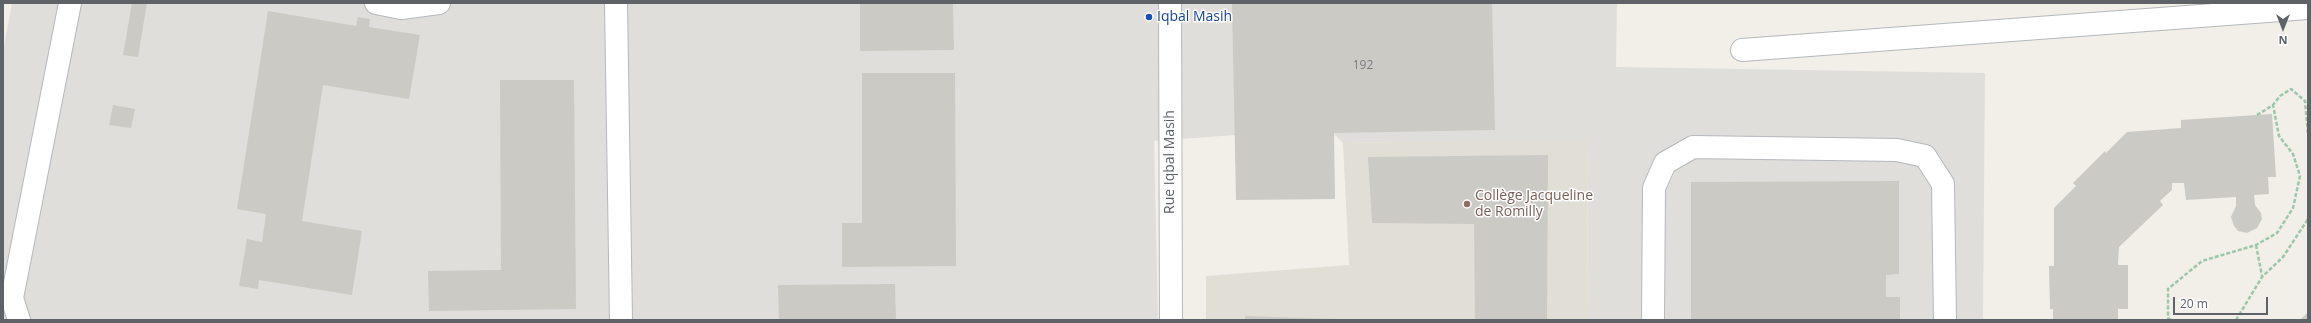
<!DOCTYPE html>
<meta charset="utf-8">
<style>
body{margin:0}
#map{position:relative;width:2311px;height:323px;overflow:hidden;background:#f1efe8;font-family:"Open Sans",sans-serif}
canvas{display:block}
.frame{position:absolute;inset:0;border:4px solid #5f6368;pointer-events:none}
.north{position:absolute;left:2263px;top:8px;width:40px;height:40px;-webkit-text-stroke:3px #fff;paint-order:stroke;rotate:180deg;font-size:11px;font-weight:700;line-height:16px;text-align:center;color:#5f6368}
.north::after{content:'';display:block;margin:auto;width:14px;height:18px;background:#5f6368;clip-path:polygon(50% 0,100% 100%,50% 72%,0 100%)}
.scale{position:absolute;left:2173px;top:297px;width:95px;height:18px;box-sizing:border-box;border:2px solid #5f6368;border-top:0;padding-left:5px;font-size:12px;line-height:14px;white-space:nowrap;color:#5f6368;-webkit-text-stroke:3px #fff;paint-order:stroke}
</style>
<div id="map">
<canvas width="2311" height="323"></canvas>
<div class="frame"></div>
<div class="north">N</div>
<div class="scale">20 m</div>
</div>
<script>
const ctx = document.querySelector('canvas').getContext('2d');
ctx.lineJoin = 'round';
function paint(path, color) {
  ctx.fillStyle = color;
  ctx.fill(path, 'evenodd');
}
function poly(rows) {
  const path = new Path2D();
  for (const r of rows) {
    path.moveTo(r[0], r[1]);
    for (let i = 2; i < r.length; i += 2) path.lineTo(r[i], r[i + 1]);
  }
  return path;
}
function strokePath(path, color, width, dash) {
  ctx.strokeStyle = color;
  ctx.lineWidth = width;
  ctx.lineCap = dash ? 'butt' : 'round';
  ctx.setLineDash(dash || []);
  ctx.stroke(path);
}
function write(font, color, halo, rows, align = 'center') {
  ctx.font = font + ' "Open Sans",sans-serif';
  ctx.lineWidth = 3;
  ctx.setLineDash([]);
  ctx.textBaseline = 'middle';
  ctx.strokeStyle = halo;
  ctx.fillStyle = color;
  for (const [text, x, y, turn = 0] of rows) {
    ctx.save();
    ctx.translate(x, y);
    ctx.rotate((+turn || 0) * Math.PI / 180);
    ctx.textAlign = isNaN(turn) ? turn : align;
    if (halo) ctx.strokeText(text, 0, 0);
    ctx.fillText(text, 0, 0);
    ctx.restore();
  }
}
paint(poly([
 [12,3,1617,3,1616,67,1985,73,1983,320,1588,320,1587,140,1343,143,1333,133,1234,135,1154,141,1158,320,3,320,3,51]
]), '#e0deda');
paint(poly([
 [1587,139,1588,320,1206,320,1206,276,1349,265,1343,143]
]), '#e1ded6');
paint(poly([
 [132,3,147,3,138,57,123,55],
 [860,3,953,3,954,50,860,51],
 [1232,3,1492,3,1495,130,1334,133,1335,199,1236,200],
 [268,11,356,26,358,17,370,19,369,27,420,35,409,99,323,85,302,221,362,231,352,295,259,280,258,289,239,286,247,239,262,242,266,214,237,209],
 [862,73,955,73,956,266,842,267,842,223,862,223],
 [500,80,574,80,576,309,429,311,428,271,501,270],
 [113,105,135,109,131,128,109,125],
 [2272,114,2276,177,2268,177,2269,194,2254,195,2255,205,2261,213,2262,219,2257,228,2247,233,2238,231,2234,226,2231,217,2236,206,2236,197,2186,200,2184,183,2172,183,2172,190,2160,201,2163,205,2119,247,2118,265,2128,265,2128,309,2118,309,2118,320,2053,320,2053,309,2050,309,2049,266,2054,266,2054,208,2076,186,2073,183,2105,151,2106,153,2127,132,2181,128,2181,120],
 [1548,155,1547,320,1475,320,1474,224,1372,223,1368,157],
 [1899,181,1899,274,1886,275,1886,297,1900,297,1900,320,1691,320,1691,182],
 [895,284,896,320,779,320,778,285],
 [2308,312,2308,320,2300,320],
 [1245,316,1335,319,1335,320,1245,320]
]), '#cccac5');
const minor = poly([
 [376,3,401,8,439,3],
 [616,3,621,320],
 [1170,3,1171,320],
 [1742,50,2308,8],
 [19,320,12,298,70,3],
 [1653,320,1654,188,1665,163,1693,147,1897,150,1925,156,1943,184,1945,320]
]);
strokePath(minor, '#b5b8bc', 24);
strokePath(poly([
 [2257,115,2273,105,2280,96,2291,89,2305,101,2308,135],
 [2256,245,2262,276],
 [2171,320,2168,318,2168,289,2202,261,2256,245,2277,233,2293,208,2300,176,2293,154,2279,136,2273,105],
 [2236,320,2262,277,2283,257,2308,219]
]), '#9cc7a9', 2.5, [4, 2]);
strokePath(minor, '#fff', 22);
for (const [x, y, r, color] of [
 [1149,17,4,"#1a4fb4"],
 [1467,204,4,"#8d6e63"]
]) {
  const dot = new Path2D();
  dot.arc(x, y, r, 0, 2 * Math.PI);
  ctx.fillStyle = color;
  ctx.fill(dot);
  strokePath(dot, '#fff', 1.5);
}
write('12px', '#7a7d7f', null, [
 ["192",1363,66]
]);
write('14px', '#164399', '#fff', [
 ["Iqbal Masih",1157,17]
], 'left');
write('14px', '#5f6368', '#fff', [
 ["Rue Iqbal Masih",1170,162,-90]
]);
write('14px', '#785e54', '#fff', [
 ["Collège Jacqueline",1475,196],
 ["de Romilly",1475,212]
], 'left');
</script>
